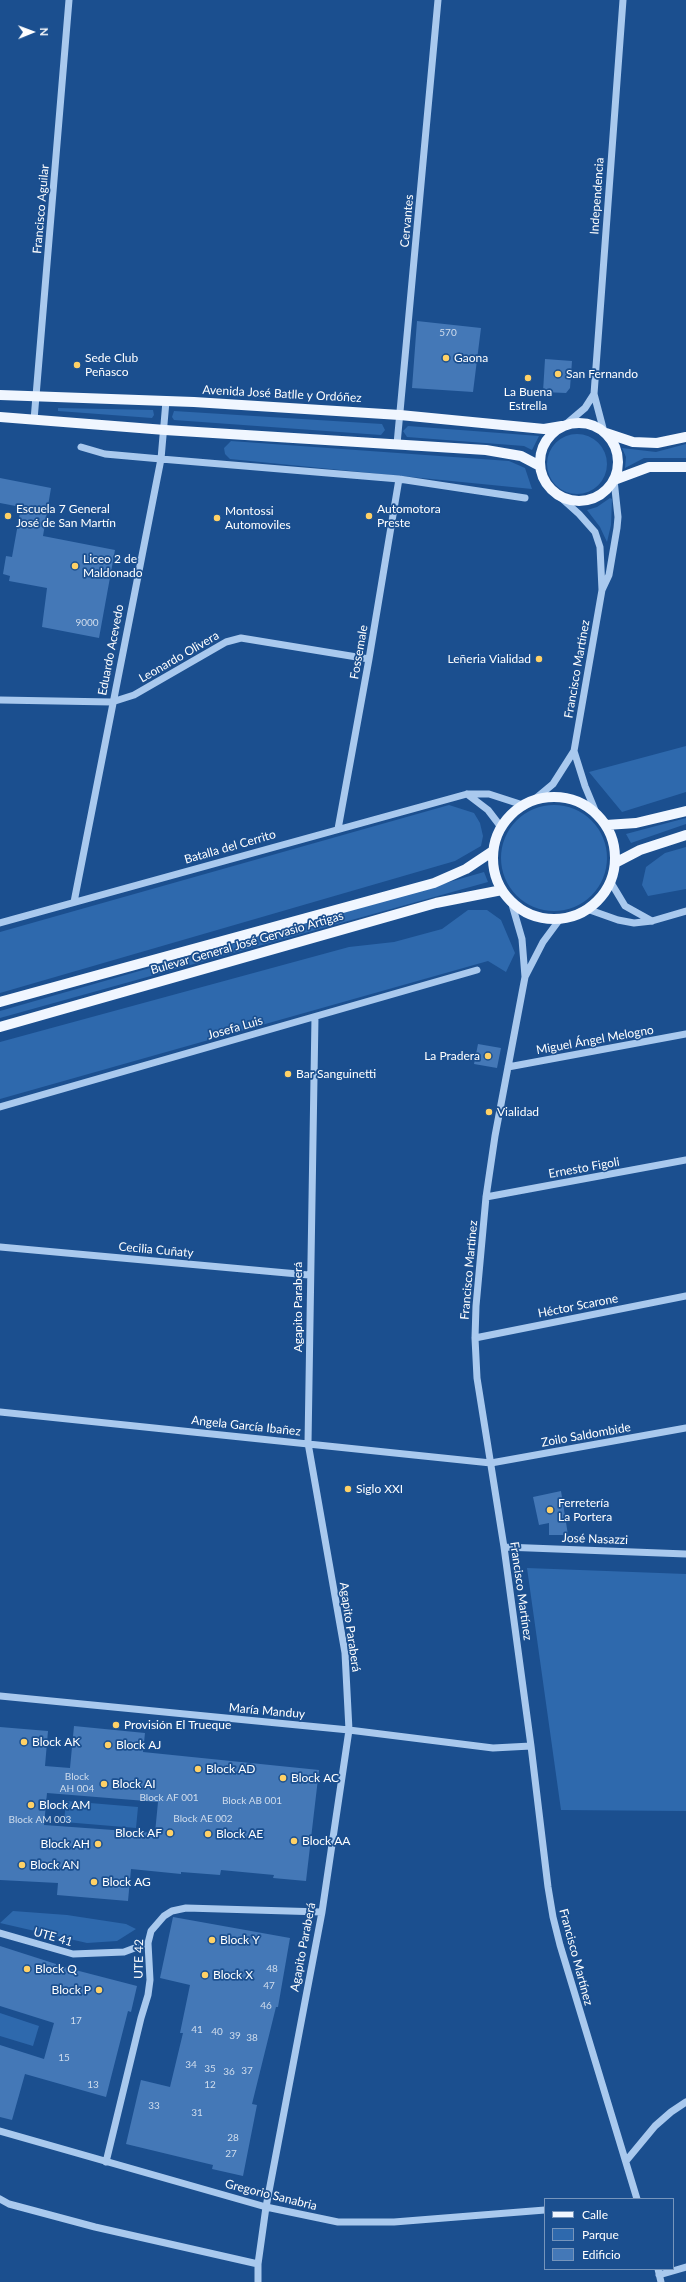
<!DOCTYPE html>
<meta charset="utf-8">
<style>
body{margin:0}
#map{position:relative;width:686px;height:2282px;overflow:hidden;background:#1b4f8f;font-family:Lato,sans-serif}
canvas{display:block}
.legend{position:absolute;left:544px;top:2198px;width:130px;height:72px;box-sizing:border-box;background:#1b4f8f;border:1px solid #7695bc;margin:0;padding:5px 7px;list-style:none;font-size:12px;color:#fff}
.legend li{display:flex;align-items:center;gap:8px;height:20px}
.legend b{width:20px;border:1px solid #7695bc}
.north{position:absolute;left:12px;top:12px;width:40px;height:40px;-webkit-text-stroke:3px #1b4f8f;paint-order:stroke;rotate:89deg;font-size:11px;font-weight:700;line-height:16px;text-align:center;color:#fff}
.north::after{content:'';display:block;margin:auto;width:14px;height:18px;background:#fff;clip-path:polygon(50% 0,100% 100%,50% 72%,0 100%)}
</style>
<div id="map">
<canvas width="686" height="2282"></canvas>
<ul class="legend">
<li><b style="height:5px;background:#f0f6ff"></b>Calle</li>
<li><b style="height:11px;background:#2e69ad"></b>Parque</li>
<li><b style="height:11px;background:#4478b7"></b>Edificio</li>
</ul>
<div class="north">N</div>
</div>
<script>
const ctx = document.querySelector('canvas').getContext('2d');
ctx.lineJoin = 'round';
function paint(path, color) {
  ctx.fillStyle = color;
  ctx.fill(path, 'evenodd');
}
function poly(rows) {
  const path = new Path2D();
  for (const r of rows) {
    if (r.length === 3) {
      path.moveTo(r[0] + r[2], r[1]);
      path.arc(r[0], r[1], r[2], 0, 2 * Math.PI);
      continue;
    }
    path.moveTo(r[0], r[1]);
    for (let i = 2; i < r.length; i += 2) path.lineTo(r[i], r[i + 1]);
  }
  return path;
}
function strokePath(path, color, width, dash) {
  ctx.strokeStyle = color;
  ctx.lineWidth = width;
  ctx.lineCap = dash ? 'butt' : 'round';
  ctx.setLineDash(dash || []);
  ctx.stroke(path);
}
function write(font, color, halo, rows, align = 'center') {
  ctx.font = font + ' Lato,sans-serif';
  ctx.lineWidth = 3.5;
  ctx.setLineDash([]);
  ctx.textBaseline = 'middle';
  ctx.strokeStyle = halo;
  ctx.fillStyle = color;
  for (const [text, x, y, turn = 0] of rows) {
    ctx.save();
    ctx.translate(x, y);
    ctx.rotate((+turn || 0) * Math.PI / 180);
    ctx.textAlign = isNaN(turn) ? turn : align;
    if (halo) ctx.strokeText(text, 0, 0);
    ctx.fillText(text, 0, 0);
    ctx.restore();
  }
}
paint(poly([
 [58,408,153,410,154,415,152,418,58,411],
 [174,411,382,424,385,430,381,435,174,420,172,417],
 [408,426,539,436,532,450,524,446,407,437,403,431],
 [577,464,30],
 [231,441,509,461,525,468,532,489,230,459,225,454,224,448],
 [686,444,686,458,644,458,625,468,626,457,622,448,656,452],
 [610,498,612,499,611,525,607,542,600,527,587,510,597,507],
 [686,746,686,792,622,812,589,772],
 [449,805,474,813,480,823,483,836,481,846,455,861,0,993,0,932],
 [554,858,53],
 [686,818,686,824,631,843,626,834],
 [686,847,686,889,648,896,642,885,646,867,665,853],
 [484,872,488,882,0,1018,0,1011],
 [468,910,487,910,501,920,515,953,506,972,488,961,0,1099,0,1042,349,947,394,942,442,929],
 [527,1568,686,1574,686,1811,561,1810],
 [66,1801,138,1807,136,1828,64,1822],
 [13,1911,67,1915,126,1924,136,1929,117,1941,87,1943,0,1923],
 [0,2013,39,2026,33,2046,0,2036]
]), '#2e69ad');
paint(poly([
 [417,321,481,328,473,392,412,388],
 [545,359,572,361,570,388,566,393,543,392],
 [0,478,51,488,43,536,115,550,99,638,42,627,47,588,9,581,10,576,3,574,6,556,12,557,21,507,0,503],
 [478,1044,501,1048,497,1068,474,1064],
 [561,1491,568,1535,549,1535,549,1523,539,1525,533,1497],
 [74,1726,145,1733,143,1752,319,1770,306,1881,273,1878,274,1875,221,1870,220,1875,181,1872,181,1874,131,1869,128,1901,57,1895,58,1883,0,1880,0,1727,48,1731,45,1766,70,1768],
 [47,1793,158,1802,155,1833,44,1825],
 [173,1917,290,1938,278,2007,276,2007,252,2104,257,2105,243,2176,212,2169,213,2165,126,2144,141,2080,170,2087,183,2033,180,2033,190,1985,160,1978],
 [0,1946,56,1964,56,1965,137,1986,131,2012,128,2011,106,2097,25,2074,12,2120,0,2117,0,2045,44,2059,54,2023,0,2006]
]), '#4478b7');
strokePath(poly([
 [34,420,69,0],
 [565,425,585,408,594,394],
 [604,432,594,394,623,0],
 [397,444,438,0],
 [81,447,105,454,161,459,399,479,525,498],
 [602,590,609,575,617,528,618,517,614,480],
 [0,700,112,702,134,695,226,642,241,638,369,659],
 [574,751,585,786,597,815],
 [467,794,488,810,501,827],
 [535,799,553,784,574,751,602,590,600,547,595,532,579,514,559,496],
 [338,829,369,659,399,479],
 [610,881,625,906,652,921],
 [511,901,522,939,525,977,495,1136,486,1197,476,1306,475,1338,477,1378,504,1547,531,1746,548,1887,553,1917,560,1945,637,2199],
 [74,902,161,459,166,401],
 [587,909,618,920,634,923,652,921,686,911],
 [0,923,467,794,489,794,523,805],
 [525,977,543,942,560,919],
 [508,1067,686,1034],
 [0,1107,477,970],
 [486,1197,686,1160],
 [0,1247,309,1275],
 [475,1338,686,1296],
 [0,1412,491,1463,686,1428],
 [504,1547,686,1554],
 [0,1696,349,1730,493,1748,531,1746],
 [0,1933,73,1954,124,1952,148,1943],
 [0,2131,266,2207,338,2222,394,2222,545,2210],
 [626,2161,655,2126,671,2112,686,2102],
 [106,2162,141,2018,148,1995,150,1980,148,1943,151,1931,164,1916,172,1911,186,1908,322,1912],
 [0,2199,9,2204,95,2227,258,2264],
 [658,2269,661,2282],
 [659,2275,686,2267],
 [258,2282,258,2264,266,2207,322,1912,349,1730,345,1653,308,1443,315,1017]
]), '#a9c9ee', 7);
strokePath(poly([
 [0,395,194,402,400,415,544,429,562,426],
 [0,417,165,430,486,450,521,456,540,466],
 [579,462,39],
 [606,433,633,442,657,443,686,437],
 [614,480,649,467,686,467],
 [554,858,61],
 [606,825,636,823,686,811],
 [615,863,640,850,686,835],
 [0,1002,434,883,466,869,493,851],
 [0,1027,436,903,502,890]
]), '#f0f6ff', 10);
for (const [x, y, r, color] of [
 [446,358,4,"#ffd166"],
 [77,365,4,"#ffd166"],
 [558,374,4,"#ffd166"],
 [528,378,4,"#ffd166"],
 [8,516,4,"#ffd166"],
 [369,516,4,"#ffd166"],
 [217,518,4,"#ffd166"],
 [75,566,4,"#ffd166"],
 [539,659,4,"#ffd166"],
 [488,1056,4,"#ffd166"],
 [288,1074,4,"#ffd166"],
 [489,1112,4,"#ffd166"],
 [348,1489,4,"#ffd166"],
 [550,1510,4,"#ffd166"],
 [116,1725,4,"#ffd166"],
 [24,1742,4,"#ffd166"],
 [108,1745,4,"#ffd166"],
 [198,1769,4,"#ffd166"],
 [283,1778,4,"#ffd166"],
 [104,1784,4,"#ffd166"],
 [31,1805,4,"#ffd166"],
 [170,1833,4,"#ffd166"],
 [208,1834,4,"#ffd166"],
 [294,1841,4,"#ffd166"],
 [98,1844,4,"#ffd166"],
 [22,1865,4,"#ffd166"],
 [94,1882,4,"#ffd166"],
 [212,1940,4,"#ffd166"],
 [27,1969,4,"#ffd166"],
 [205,1975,4,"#ffd166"],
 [99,1990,4,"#ffd166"]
]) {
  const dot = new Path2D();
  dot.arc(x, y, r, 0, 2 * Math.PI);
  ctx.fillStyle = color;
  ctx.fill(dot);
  strokePath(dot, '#1b4f8f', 1.5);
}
write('10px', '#d0dded', null, [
 ["570",448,333],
 ["9000",87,623],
 ["Block",77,1777],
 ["AH 004",77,1789],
 ["Block AF 001",169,1798],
 ["Block AB 001",252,1801],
 ["Block AE 002",203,1819],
 ["Block AM 003",40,1820],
 ["48",272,1969],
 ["47",269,1986],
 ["46",266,2006],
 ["17",76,2021],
 ["41",197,2030],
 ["40",217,2032],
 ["39",235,2036],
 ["38",252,2038],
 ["15",64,2058],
 ["34",191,2065],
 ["35",210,2069],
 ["37",247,2071],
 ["36",229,2072],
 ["13",93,2085],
 ["12",210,2085],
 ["33",154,2106],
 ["31",197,2113],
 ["28",233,2138],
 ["27",231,2154]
]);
write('12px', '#fff', '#1b4f8f', [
 ["Independencia",597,196,-86],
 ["Francisco Aguilar",41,209,-85],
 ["Cervantes",407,221,-85],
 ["Avenida José Batlle y Ordóñez",282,394,3],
 ["Eduardo Acevedo",111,650,-79],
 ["Fossemale",359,652,-80],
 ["Leonardo Olivera",179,657,-30],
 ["Francisco Martínez",577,669,-80],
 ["Batalla del Cerrito",230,847,-16],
 ["Bulevar General José Gervasio Artigas",247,943,-16],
 ["Josefa Luis",235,1028,-16],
 ["Miguel Ángel Melogno",595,1040,-10],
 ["Ernesto Figoli",584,1168,-10],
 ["Cecilia Cuñaty",156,1250,5],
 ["Francisco Martínez",469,1270,-85],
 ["Héctor Scarone",578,1306,-11],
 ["Agapito Paraberá",298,1307,-90],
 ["Angela García Ibañez",246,1426,6],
 ["Zoilo Saldombide",586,1435,-10],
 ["José Nasazzi",595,1539,2],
 ["Francisco Martínez",521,1591,82],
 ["Agapito Paraberá",350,1627,82],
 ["María Manduy",267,1711,5],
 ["UTE 41",53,1937,16],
 ["Agapito Paraberá",303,1947,-79],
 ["Francisco Martínez",576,1957,75],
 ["UTE 42",139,1959,-89],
 ["Gregorio Sanabria",271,2195,14]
]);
write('12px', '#fff', '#1b4f8f', [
 ["Sede Club",85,358],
 ["Peñasco",85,372],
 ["Gaona",454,358],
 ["San Fernando",566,374],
 ["La Buena",528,392,"center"],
 ["Estrella",528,406,"center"],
 ["Escuela 7 General",16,509],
 ["José de San Martín",16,523],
 ["Automotora",377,509],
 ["Preste",377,523],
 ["Montossi",225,511],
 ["Automoviles",225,525],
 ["Liceo 2 de",83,559],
 ["Maldonado",83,573],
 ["Leñeria Vialidad",531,659,"right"],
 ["La Pradera",480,1056,"right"],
 ["Bar Sanguinetti",296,1074],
 ["Vialidad",497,1112],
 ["Siglo XXI",356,1489],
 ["Ferretería",558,1503],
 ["La Portera",558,1517],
 ["Provisión El Trueque",124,1725],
 ["Block AK",32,1742],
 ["Block AJ",116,1745],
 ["Block AD",206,1769],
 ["Block AC",291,1778],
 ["Block AI",112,1784],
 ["Block AM",39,1805],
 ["Block AF",162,1833,"right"],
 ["Block AE",216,1834],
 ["Block AA",302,1841],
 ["Block AH",90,1844,"right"],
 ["Block AN",30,1865],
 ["Block AG",102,1882],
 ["Block Y",220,1940],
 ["Block Q",35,1969],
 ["Block X",213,1975],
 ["Block P",91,1990,"right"]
], 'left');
</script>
